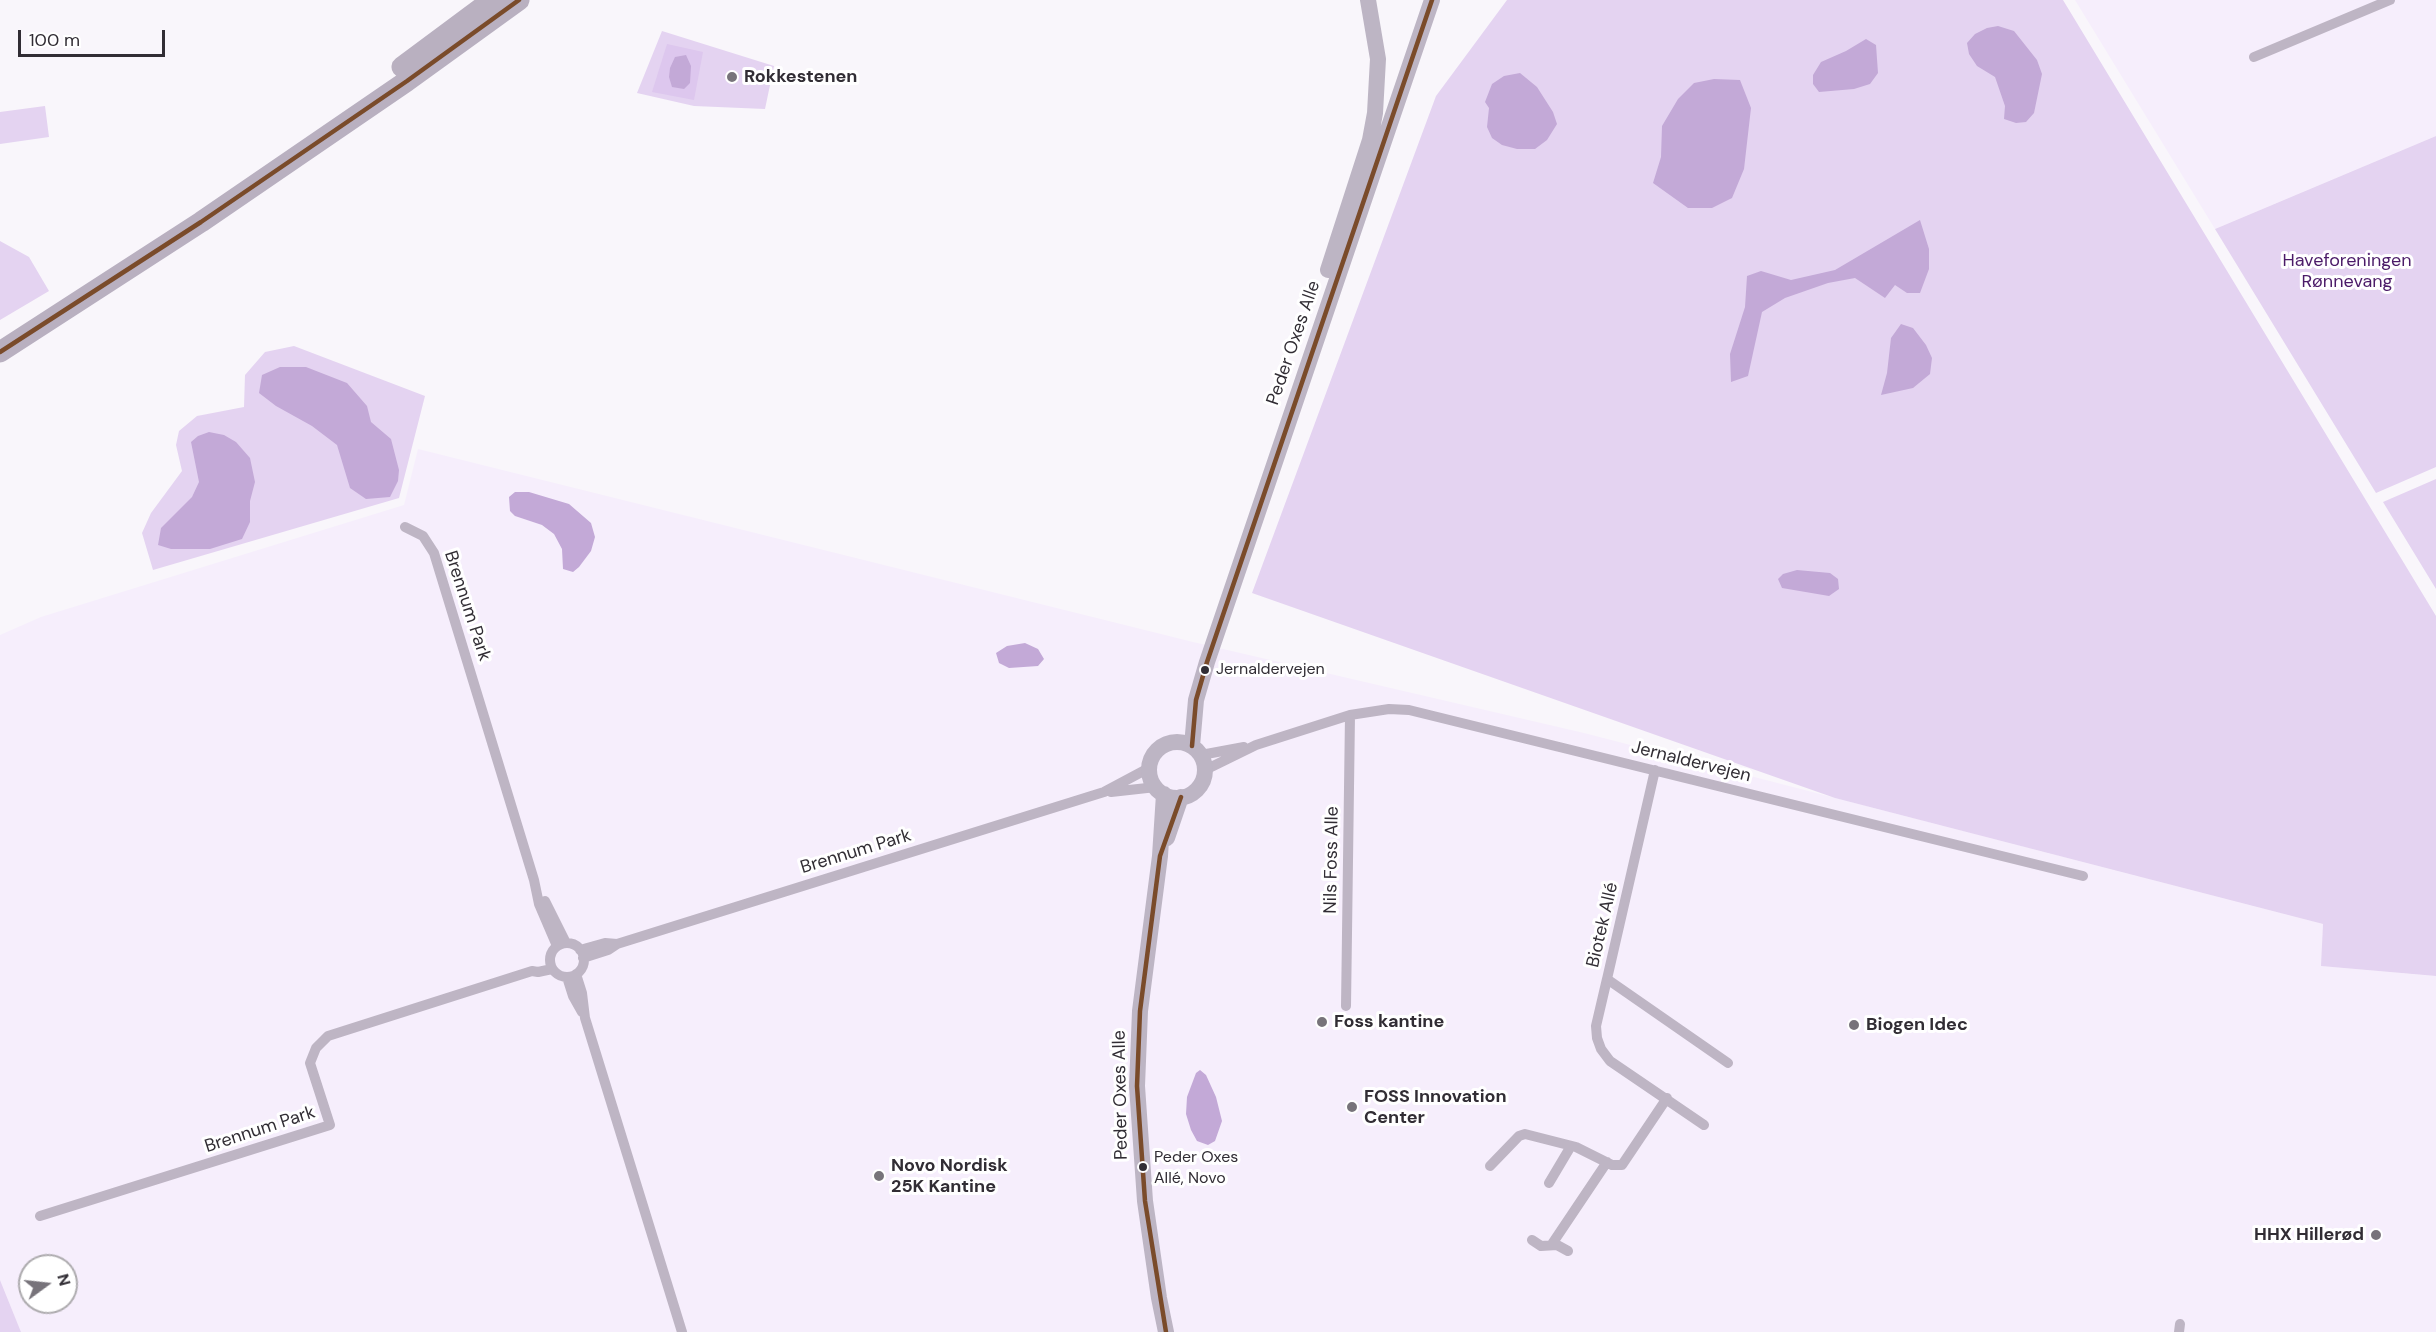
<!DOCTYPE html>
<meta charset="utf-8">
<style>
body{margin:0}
#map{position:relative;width:2436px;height:1332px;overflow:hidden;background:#f9f6fb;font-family:"DM Sans",sans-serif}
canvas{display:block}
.north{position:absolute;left:18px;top:1254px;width:60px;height:60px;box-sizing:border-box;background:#fff;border:2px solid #adabae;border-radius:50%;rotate:75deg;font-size:16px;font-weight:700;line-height:24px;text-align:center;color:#312d34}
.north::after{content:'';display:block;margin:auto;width:21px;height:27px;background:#77737a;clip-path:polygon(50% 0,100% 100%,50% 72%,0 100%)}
.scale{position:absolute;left:18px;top:30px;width:147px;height:27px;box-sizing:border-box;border:3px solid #312d34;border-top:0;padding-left:8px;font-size:18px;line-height:21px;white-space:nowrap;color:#312d34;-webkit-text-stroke:4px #fff;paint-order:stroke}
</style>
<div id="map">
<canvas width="2436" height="1332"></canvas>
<div class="north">N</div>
<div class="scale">100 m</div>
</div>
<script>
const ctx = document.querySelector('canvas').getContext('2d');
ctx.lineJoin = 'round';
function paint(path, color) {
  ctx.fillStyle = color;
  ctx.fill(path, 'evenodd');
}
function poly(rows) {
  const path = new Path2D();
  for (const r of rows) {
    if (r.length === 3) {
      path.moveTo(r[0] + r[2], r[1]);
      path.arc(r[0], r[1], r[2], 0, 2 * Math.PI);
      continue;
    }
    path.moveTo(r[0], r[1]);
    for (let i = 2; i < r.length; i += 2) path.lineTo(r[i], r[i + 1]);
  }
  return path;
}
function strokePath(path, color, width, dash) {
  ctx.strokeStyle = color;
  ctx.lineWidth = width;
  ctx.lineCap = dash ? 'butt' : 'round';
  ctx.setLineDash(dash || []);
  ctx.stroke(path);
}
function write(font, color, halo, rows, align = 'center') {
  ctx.font = font + ' "DM Sans",sans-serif';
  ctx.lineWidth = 6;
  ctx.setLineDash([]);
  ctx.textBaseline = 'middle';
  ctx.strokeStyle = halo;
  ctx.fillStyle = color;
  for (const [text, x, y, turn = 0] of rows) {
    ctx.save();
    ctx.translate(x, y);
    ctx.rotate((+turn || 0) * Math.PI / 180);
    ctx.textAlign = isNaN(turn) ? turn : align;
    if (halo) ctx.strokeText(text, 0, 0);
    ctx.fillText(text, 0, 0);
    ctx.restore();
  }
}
paint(poly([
 [2075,0,2436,0,2436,136,2215,229],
 [418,449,1193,642,1584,733,2323,924,2322,966,2436,976,2436,1332,21,1332,0,1280,0,635,41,617,404,505],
 [30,1266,66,1266,66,1302,30,1302]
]), '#f6eefc');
paint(poly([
 [1507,0,2063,0,2436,616,2436,976,2321,966,2323,924,1835,798,1252,593,1436,96],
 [662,31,774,66,765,109,694,106,637,93],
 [45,106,49,137,0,144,0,112],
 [2436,136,2436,467,2376,493,2215,229],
 [0,241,29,257,49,291,0,320],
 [294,346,425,396,399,498,153,570,142,533,151,513,182,471,176,445,179,431,197,416,244,407,245,375,265,352],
 [2436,479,2436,589,2383,502],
 [0,1280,21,1332,0,1332]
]), '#e4d3f1');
paint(poly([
 [667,44,703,52,694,100,652,92]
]), '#ddc7ee');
paint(poly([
 [1998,26,2014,31,2037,60,2042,74,2034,113,2026,122,2016,123,2004,119,2005,106,1995,77,1977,66,1969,54,1967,43,1975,34,1987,28],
 [1866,39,1876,45,1878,73,1870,84,1854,89,1819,92,1813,84,1813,75,1821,62,1846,51],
 [686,55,691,66,690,83,684,89,672,87,669,77,670,68,675,57],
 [1520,73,1537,87,1553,112,1557,124,1547,140,1535,149,1517,149,1502,145,1492,138,1487,127,1489,108,1485,102,1492,84,1504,76],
 [1714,79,1740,80,1751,108,1744,169,1732,198,1712,208,1688,208,1653,183,1661,157,1662,126,1678,99,1694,83],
 [1920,220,1929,249,1929,269,1920,293,1907,293,1895,285,1885,298,1855,278,1828,283,1785,298,1762,312,1748,376,1731,382,1730,354,1745,307,1747,276,1761,271,1791,280,1835,270],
 [1901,324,1913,328,1926,345,1932,358,1930,374,1913,388,1881,395,1887,373,1891,338],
 [280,367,306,367,347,383,367,406,371,422,391,439,399,470,398,481,390,497,366,499,350,488,337,445,312,426,276,406,259,393,262,375],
 [209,432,224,435,236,442,250,458,255,482,250,501,250,522,242,539,210,549,171,549,158,545,161,528,192,497,199,482,191,442,198,436],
 [515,492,529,492,569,504,591,523,595,537,591,551,579,567,573,572,563,569,562,549,554,534,542,525,515,516,510,511,509,497],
 [1797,570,1830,573,1838,579,1839,589,1829,596,1782,588,1778,579,1783,574],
 [1025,643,1038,649,1044,659,1038,666,1009,668,999,663,996,653,1007,646],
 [1200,1070,1206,1075,1216,1097,1222,1121,1215,1141,1208,1145,1197,1141,1191,1130,1186,1114,1187,1097,1196,1073]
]), '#c3a9d7');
strokePath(poly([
 [2254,57,2390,0],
 [405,527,423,536,434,553,534,880,539,904,557,946],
 [1201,755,1244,747],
 [1205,770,1256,745,1350,715,1389,709,1409,710,2083,876],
 [1655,770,1607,979,1728,1063],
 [1111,792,1156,787],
 [545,901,566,943],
 [567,960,17],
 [580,950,605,943,617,944],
 [583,958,608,950,617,944,1104,792,1149,768],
 [576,974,582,993,585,1018,682,1332],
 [567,977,573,996,582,1012],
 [1607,979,1596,1026,1597,1038,1601,1049,1610,1061,1704,1125],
 [1346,1006,1350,715],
 [1490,1166,1519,1136,1525,1134,1576,1147,1612,1165,1622,1165,1667,1098],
 [1549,1183,1571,1146],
 [40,1216,330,1125,310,1063,316,1048,328,1036,532,971,538,972,552,969],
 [1532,1240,1541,1246,1557,1245,1568,1251],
 [1552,1244,1607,1162],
 [2179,1332,2180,1324]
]), '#beb5c4', 10);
strokePath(poly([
 [1328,270,1370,140,1375,113,1378,59,1368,0],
 [1177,770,28],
 [1192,746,1196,700,1207,662,1432,0],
 [1164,794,1160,856,1140,1011,1137,1086,1145,1201,1159,1298,1166,1332],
 [1167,838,1181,797]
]), '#bdb5c4', 16);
strokePath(poly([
 [402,67,492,0],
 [0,352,201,222,407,81,519,0]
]), '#b9b0c0', 21);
strokePath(poly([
 [0,352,201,222,407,81,519,0],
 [1192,746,1196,700,1207,662,1432,0],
 [1166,1332,1145,1201,1137,1086,1140,1011,1160,856,1181,797]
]), '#7a4b2a', 4.5);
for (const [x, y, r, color] of [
 [732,77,6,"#77737a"],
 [1205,670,5,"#312d34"],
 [1322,1022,6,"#77737a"],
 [1854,1025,6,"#77737a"],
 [1352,1107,6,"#77737a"],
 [1143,1167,5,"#312d34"],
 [879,1176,6,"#77737a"],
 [2376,1235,6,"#77737a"]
]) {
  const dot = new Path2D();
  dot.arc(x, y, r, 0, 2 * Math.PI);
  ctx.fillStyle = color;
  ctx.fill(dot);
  strokePath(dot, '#fff', 2);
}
write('16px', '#312d34', '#fff', [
 ["Jernaldervejen",1216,670],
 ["Peder Oxes",1154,1158],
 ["Allé, Novo",1154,1179]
], 'left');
write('bold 18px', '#312d34', '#fff', [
 ["Rokkestenen",744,77],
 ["Foss kantine",1334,1022],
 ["Biogen Idec",1866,1025],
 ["FOSS Innovation",1364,1097],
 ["Center",1364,1118],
 ["Novo Nordisk",891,1166],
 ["25K Kantine",891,1187],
 ["HHX Hillerød",2364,1235,"right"]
], 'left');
write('18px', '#4b1b68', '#fff', [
 ["Haveforeningen",2347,261],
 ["Rønnevang",2347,282]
]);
write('18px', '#312d34', '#fff', [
 ["Peder Oxes Alle",1294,343,-71],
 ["Brennum Park",467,606,72],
 ["Jernaldervejen",1691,762,14],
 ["Brennum Park",856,852,-17],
 ["Nils Foss Alle",1332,860,-89],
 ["Biotek Allé",1603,925,-77],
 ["Peder Oxes Alle",1121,1095,-91],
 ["Brennum Park",260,1130,-18]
]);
</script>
